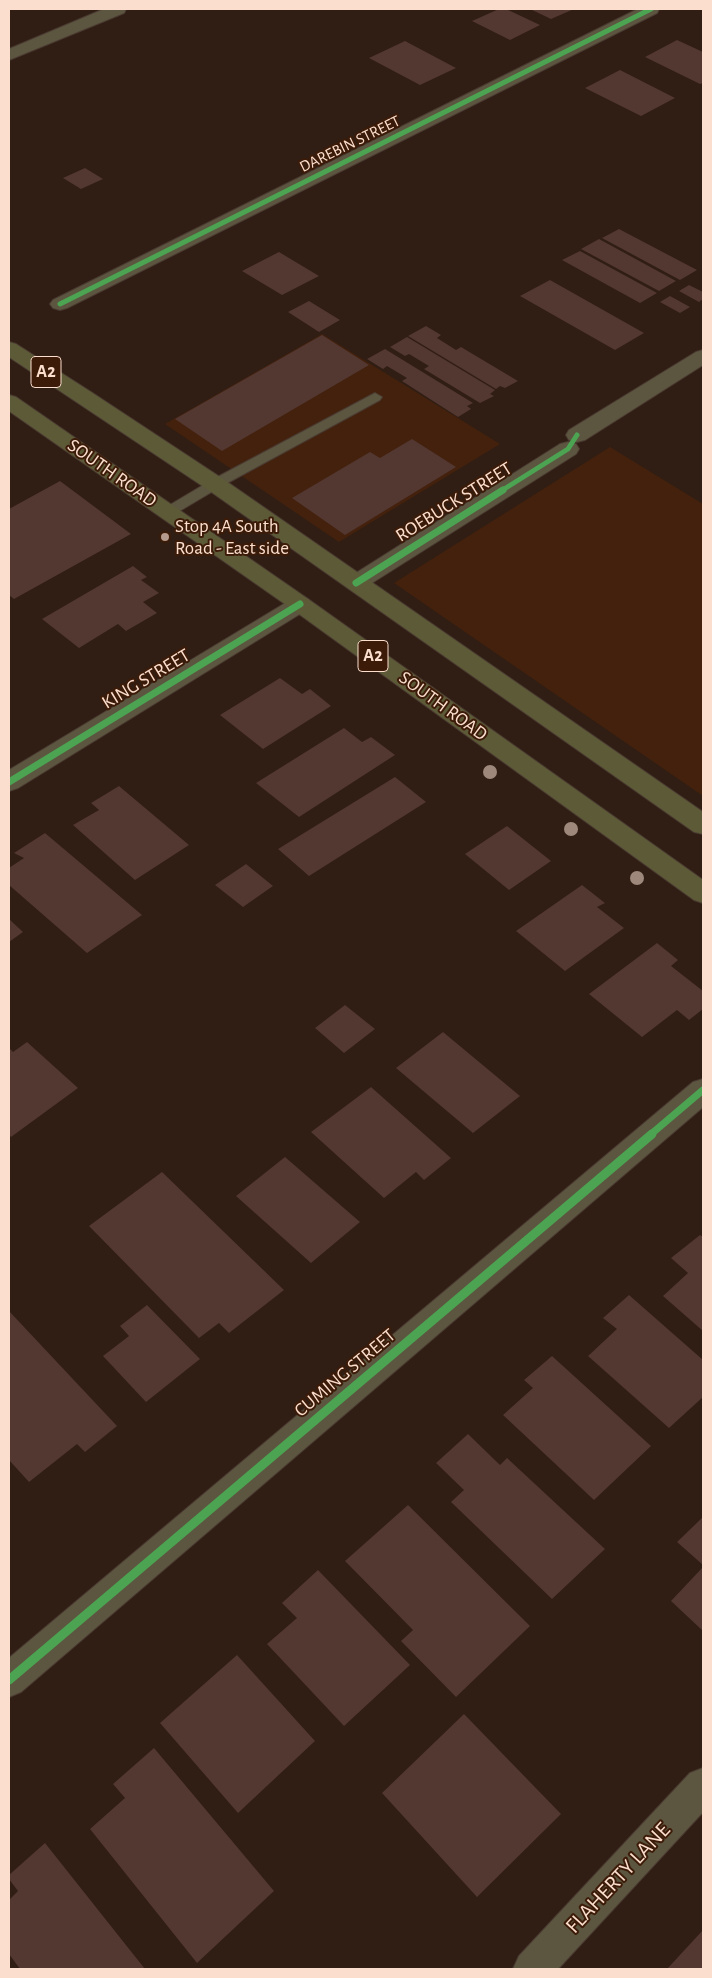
<!DOCTYPE html>
<style>
body{margin:0}
#map{position:relative;width:712px;height:1978px;overflow:hidden;background:#301e14;font-family:"Alegreya Sans",sans-serif}
canvas{display:block}
.frame{position:absolute;inset:0;border:10px solid #fbdece;pointer-events:none}
</style>
<div id="map">
<canvas width="712" height="1978"></canvas>
<div class="frame"></div>
</div>
<script>
const ctx = document.querySelector('canvas').getContext('2d');
ctx.lineJoin = 'round';
function paint(path, color) {
  ctx.fillStyle = color;
  ctx.fill(path, 'evenodd');
}
function poly(rows) {
  const path = new Path2D();
  for (const r of rows) {
    path.moveTo(r[0], r[1]);
    for (let i = 2; i < r.length; i += 2) path.lineTo(r[i], r[i + 1]);
  }
  return path;
}
function strokePath(path, color, width, dash) {
  ctx.strokeStyle = color;
  ctx.lineWidth = width;
  ctx.lineCap = dash ? 'butt' : 'round';
  ctx.setLineDash(dash || []);
  ctx.stroke(path);
}
function write(font, color, halo, rows, align = 'center') {
  ctx.font = font + ' "Alegreya Sans",sans-serif';
  ctx.lineWidth = 4;
  ctx.setLineDash([]);
  ctx.textBaseline = 'middle';
  ctx.strokeStyle = halo;
  ctx.fillStyle = color;
  for (const [text, x, y, turn = 0] of rows) {
    ctx.save();
    ctx.translate(x, y);
    ctx.rotate((+turn || 0) * Math.PI / 180);
    ctx.textAlign = isNaN(turn) ? turn : align;
    if (halo) ctx.strokeText(text, 0, 0);
    ctx.fillText(text, 0, 0);
    ctx.restore();
  }
}
paint(poly([
 [322,334,500,444,339,542,165,424],
 [610,447,703,504,703,796,394,583]
]), '#43210d');
paint(poly([
 [499,9,506,9,540,25,510,40,472,21],
 [530,9,574,9,551,19],
 [677,40,703,52,703,83,700,84,645,57],
 [405,41,456,68,420,85,369,58],
 [620,70,675,98,641,116,585,88],
 [85,168,103,179,81,189,63,178],
 [619,229,697,270,680,280,602,238],
 [599,239,676,281,659,291,581,249],
 [580,251,657,293,640,303,562,260],
 [279,252,319,276,282,295,242,271],
 [550,280,644,333,615,350,520,296],
 [689,285,703,292,703,299,699,302,679,291],
 [670,296,690,307,680,313,660,302],
 [309,301,340,320,319,332,288,312],
 [426,326,441,335,437,338,456,350,461,347,518,381,505,388,500,386,496,389,408,336],
 [322,335,369,365,222,451,175,419],
 [407,337,495,390,490,394,494,396,480,403,424,369,429,366,409,354,405,356,390,347],
 [385,349,473,403,467,406,471,409,458,417,402,381,407,378,387,366,383,369,367,359],
 [412,439,456,467,345,535,292,498,370,452,380,458],
 [60,481,131,534,14,599,9,595,9,509],
 [133,566,147,577,141,580,159,593,143,602,157,613,126,631,118,624,79,648,42,619],
 [280,678,302,694,310,689,331,706,263,749,220,715],
 [344,728,362,742,371,737,395,755,299,817,256,783],
 [395,777,426,802,309,876,278,849],
 [119,786,189,845,135,880,73,825,99,810,91,803],
 [507,826,551,861,509,890,465,854],
 [45,833,142,915,87,953,9,885,9,868,24,858,14,853],
 [246,864,273,886,243,907,215,885],
 [582,885,605,903,597,907,624,928,565,971,516,931],
 [9,919,23,932,9,942],
 [657,943,678,960,671,966,703,991,703,1009,689,1020,677,1010,642,1037,589,994],
 [345,1005,375,1029,344,1053,315,1028],
 [443,1032,520,1096,473,1133,396,1068],
 [27,1042,78,1088,11,1137,9,1134,9,1048,13,1052],
 [371,1087,451,1158,424,1180,416,1172,384,1198,311,1132],
 [285,1157,360,1222,311,1263,236,1196],
 [162,1172,284,1290,229,1333,219,1323,199,1338,89,1226],
 [700,1235,703,1237,703,1331,663,1296,688,1273,671,1258],
 [629,1295,703,1360,703,1397,669,1428,588,1356,617,1329,603,1318],
 [147,1305,200,1359,146,1402,103,1356,129,1336,120,1326],
 [9,1311,117,1426,85,1452,77,1444,29,1482,9,1460],
 [552,1356,651,1446,594,1500,503,1415,533,1388,524,1380],
 [468,1434,500,1465,507,1458,605,1549,552,1599,451,1502,464,1490,436,1463],
 [408,1505,530,1626,456,1697,401,1641,413,1630,345,1561],
 [703,1517,703,1565,677,1542],
 [703,1567,703,1631,671,1601],
 [318,1570,410,1665,344,1726,267,1644,297,1618,282,1603],
 [237,1655,315,1741,238,1813,160,1723],
 [464,1714,561,1814,477,1897,382,1793],
 [154,1748,274,1891,197,1963,90,1829,125,1798,113,1784],
 [45,1843,145,1969,20,1969,9,1954,9,1900,18,1891,9,1879,9,1875],
 [703,1930,703,1969,667,1969]
]), '#533731');
const lane = poly([
 [375,393,382,397,380,400,220,487,173,515,168,517,163,515,161,512,163,509,210,481,375,393]
]);
const street = poly([
 [104,9,126,9,124,13,9,60,9,49,104,9],
 [638,9,659,9,657,13,67,308,60,310,53,308,50,304,53,300,638,9],
 [703,350,703,365,585,440,577,442,569,440,566,435,569,430,696,352,703,350],
 [568,442,576,444,579,449,576,454,364,588,356,591,348,588,344,583,348,578,560,444,568,442],
 [300,596,308,599,312,604,308,609,18,788,9,791,9,770,292,599,300,596],
 [703,1079,703,1107,21,1692,9,1697,9,1658,693,1082,703,1079],
 [703,1768,703,1812,558,1969,513,1969,519,1956,690,1773,703,1768]
]);
const highway = poly([
 [9,342,16,344,91,392,223,479,703,812,703,834,694,832,207,489,9,357,9,342],
 [9,395,16,397,308,599,703,880,703,903,694,900,292,609,9,411,9,395]
]);
strokePath(lane, '#4a3a31', 2);
strokePath(street, '#4a3a31', 2);
strokePath(highway, '#4a3a31', 2);
paint(lane, '#5c5640');
paint(street, '#5c5640');
paint(highway, '#5d5a38');
strokePath(poly([
 [60,304,651,9],
 [501,491,568,449,577,435]
]), '#4ca352', 5);
strokePath(poly([
 [356,583,503,490],
 [9,782,300,604],
 [650,1135,703,1090]
]), '#4ca352', 7);
strokePath(poly([
 [9,1680,652,1134]
]), '#4ca352', 9);
ctx.fillStyle = '#9e887b';
for (const [x, y] of [
 [490,772],
 [571,829],
 [637,878]
]) {
  ctx.beginPath();
  ctx.arc(x, y, 7, 0, 2 * Math.PI);
  ctx.fill();
}
for (const [x, y, r, color] of [
 [165,537,5,"#b49b8d"]
]) {
  const dot = new Path2D();
  dot.arc(x, y, r, 0, 2 * Math.PI);
  ctx.fillStyle = color;
  ctx.fill(dot);
  strokePath(dot, '#3c1b08', 2);
}
write('16px', '#fbdece', '#3c1b08', [
 ["DAREBIN STREET",350,144,-26]
]);
for (const [x, y, w] of [
 [46,372,30],
 [373,656,30]
]) {
  const box = new Path2D();
  box.roundRect(x - w / 2, y - 15.5, w, 31, 4);
  ctx.fillStyle = '#3c1b08';
  ctx.fill(box);
  strokePath(box, '#fbdece', 1);
}
write('bold 18px', '#fbdece', null, [
 ["A2",46,372],
 ["A2",373,656]
]);
write('19px', '#fbdece', '#3c1b08', [
 ["SOUTH ROAD",112,473,35],
 ["ROEBUCK STREET",454,502,-32],
 ["KING STREET",146,679,-31],
 ["SOUTH ROAD",443,706,36],
 ["CUMING STREET",345,1373,-40]
]);
write('19px', '#fbdece', '#3c1b08', [
 ["Stop 4A South",175,526],
 ["Road - East side",175,548]
], 'left');
write('22px', '#fbdece', '#3c1b08', [
 ["FLAHERTY LANE",618,1878,-47]
]);
</script>
